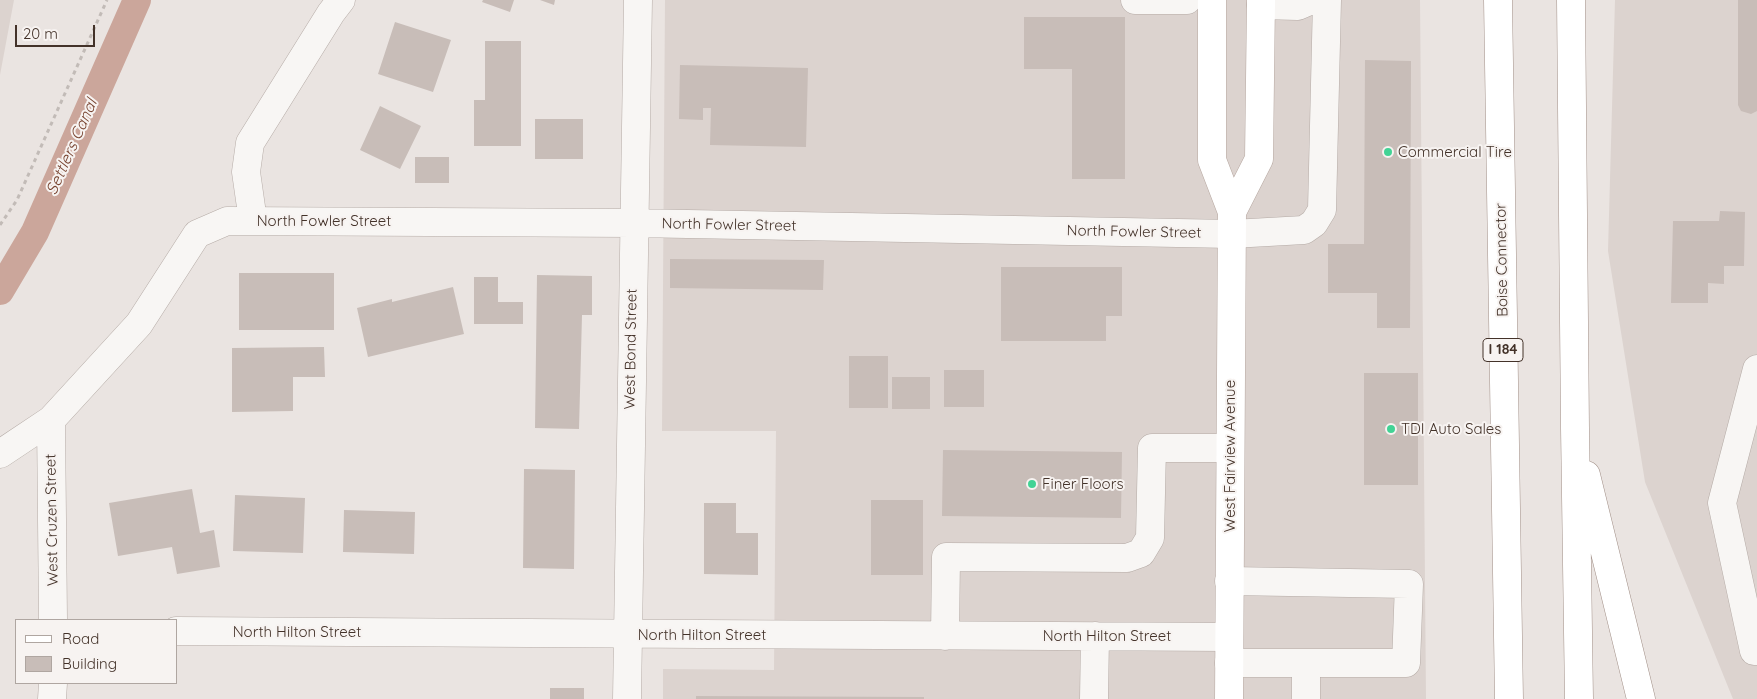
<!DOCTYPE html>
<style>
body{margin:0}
#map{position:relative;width:1757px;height:699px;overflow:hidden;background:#eae4e1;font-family:Quicksand,sans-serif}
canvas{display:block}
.legend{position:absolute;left:15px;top:619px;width:162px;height:65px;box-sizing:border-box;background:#f7f3f1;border:1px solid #afa6a1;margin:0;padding:6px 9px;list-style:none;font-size:15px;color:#433229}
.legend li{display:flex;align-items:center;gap:10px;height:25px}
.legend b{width:25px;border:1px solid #afa6a1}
.scale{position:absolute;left:15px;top:25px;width:80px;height:22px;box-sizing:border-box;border:2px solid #433229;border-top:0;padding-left:6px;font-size:15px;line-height:18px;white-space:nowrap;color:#433229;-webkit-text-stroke:4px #f7f3f1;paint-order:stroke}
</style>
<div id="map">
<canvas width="1757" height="699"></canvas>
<ul class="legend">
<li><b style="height:6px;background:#fff"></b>Road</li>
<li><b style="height:14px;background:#c8bdb8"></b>Building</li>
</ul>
<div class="scale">20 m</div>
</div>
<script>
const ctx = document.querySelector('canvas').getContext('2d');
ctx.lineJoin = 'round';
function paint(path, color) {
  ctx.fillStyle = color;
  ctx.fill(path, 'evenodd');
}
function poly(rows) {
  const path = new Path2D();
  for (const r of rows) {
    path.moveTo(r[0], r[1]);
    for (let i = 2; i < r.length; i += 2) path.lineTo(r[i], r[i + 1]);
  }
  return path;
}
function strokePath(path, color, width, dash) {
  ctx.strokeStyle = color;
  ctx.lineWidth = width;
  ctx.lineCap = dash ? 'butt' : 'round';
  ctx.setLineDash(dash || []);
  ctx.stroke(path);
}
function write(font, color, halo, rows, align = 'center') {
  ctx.font = font + ' Quicksand,sans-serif';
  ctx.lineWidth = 4;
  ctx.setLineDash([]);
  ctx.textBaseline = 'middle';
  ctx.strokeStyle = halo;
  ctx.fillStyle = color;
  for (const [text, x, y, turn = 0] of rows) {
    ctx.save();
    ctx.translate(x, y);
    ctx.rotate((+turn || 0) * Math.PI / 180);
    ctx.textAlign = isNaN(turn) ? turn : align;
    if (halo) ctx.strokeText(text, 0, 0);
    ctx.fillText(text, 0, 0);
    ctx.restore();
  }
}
paint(poly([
 [0,0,14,0,0,75],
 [665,0,1420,0,1426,699,663,699,663,669,774,670,776,431,662,431],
 [1615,0,1757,0,1757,699,1733,699,1645,482,1608,251]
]), '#dcd3cf');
strokePath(poly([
 [0,291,35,232,137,0]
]), '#cba69b', 28);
paint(poly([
 [483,0,514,0,510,12,482,2],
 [540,0,555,0,554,5],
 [1738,0,1757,0,1757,111,1751,114,1741,111,1738,105],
 [1024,17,1125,17,1125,179,1072,179,1072,69,1024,69],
 [395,22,451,40,433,92,378,74],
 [485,41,521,41,521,146,474,146,474,100,485,100],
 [1365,60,1411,61,1410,328,1377,328,1377,293,1328,293,1328,244,1364,244],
 [680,65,808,68,806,147,710,145,711,108,703,108,703,120,679,119],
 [380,106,421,126,400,169,360,150],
 [535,119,583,119,583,159,535,159],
 [415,157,449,157,449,183,415,183],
 [1720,211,1745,212,1744,266,1724,266,1724,284,1708,283,1708,303,1671,303,1673,221,1719,221],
 [670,259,824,260,823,290,670,288],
 [1001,267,1122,267,1122,316,1106,316,1106,341,1001,341],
 [239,273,334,273,334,330,239,330],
 [537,275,592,276,592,315,582,315,579,429,535,428],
 [474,277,498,277,498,302,523,302,523,324,474,324],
 [453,287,464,334,368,357,357,308,392,299,392,302],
 [324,347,325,377,293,377,293,411,232,412,232,348],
 [849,356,888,356,888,408,849,408],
 [944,370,984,370,984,407,944,407],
 [1364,373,1418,373,1418,485,1364,485],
 [892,377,930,377,930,409,892,409],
 [943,450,1122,452,1121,518,942,516],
 [524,469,575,470,574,569,523,568],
 [192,489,200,533,214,530,220,567,177,574,172,547,118,556,109,503],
 [235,495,305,498,303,553,233,551],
 [871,500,923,500,923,575,871,575],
 [704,503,736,503,736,533,758,533,758,575,704,574],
 [344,510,415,512,414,554,343,552],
 [550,688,584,688,584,699,550,699],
 [696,696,924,697,924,699,696,699]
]), '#c8bdb8');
const minor = poly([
 [1135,0,1187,0],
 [1261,5,1298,6,1312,0],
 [253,221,246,172,250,143,331,13,341,0],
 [1757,369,1722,503,1754,651,1757,651],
 [51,420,53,620],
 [0,454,51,420,139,324,197,234,227,221,633,223,1232,234,1304,230,1314,223,1322,210,1327,0],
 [176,631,1229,637],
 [945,636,946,557,1127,558,1141,553,1150,538,1152,448,1230,448],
 [1229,663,1406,663,1409,584,1229,581],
 [52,699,53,683],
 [627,699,638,0],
 [1094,699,1095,636],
 [1306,699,1306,663]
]);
const major = poly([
 [1212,0,1212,160,1232,212,1229,699],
 [1232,212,1259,159,1261,0]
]);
const highway = poly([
 [1498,0,1509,699],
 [1571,0,1575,428,1579,699],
 [1586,475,1641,699]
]);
strokePath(minor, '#b5aba6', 29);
strokePath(major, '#b6a7a0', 29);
strokePath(highway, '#a29088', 29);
strokePath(poly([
 [0,225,17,200,107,0]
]), '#c2bbb7', 3, [4, 4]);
strokePath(minor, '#f8f6f4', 28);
strokePath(major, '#fff', 28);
strokePath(highway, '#fff', 28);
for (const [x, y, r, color] of [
 [1388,152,5,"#42d395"],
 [1391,429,5,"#42d395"],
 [1032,484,5,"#42d395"]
]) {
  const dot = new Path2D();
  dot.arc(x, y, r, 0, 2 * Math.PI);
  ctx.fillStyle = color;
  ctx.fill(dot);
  strokePath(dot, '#f7f3f1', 2);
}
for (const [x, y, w] of [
 [1503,350,40]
]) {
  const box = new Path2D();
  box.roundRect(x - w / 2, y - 11.5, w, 23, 4);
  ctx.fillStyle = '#f7f3f1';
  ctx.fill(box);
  strokePath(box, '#433229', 1);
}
write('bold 14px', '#433229', null, [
 ["I 184",1503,350]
]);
write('15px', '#433229', '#f7f3f1', [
 ["Commercial Tire",1398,152],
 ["TDI Auto Sales",1401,429],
 ["Finer Floors",1042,484]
], 'left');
write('15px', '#433229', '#f7f3f1', [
 ["North Fowler Street",324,221],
 ["North Fowler Street",729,225,1],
 ["North Fowler Street",1134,232,1],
 ["Boise Connector",1502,260,-91],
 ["West Bond Street",631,349,-89],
 ["West Fairview Avenue",1230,456,-90],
 ["West Cruzen Street",52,520,-91],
 ["North Hilton Street",297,632],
 ["North Hilton Street",702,635],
 ["North Hilton Street",1107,636]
]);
write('italic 16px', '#784431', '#f7f3f1', [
 ["Settlers Canal",72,147,-66]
]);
</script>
